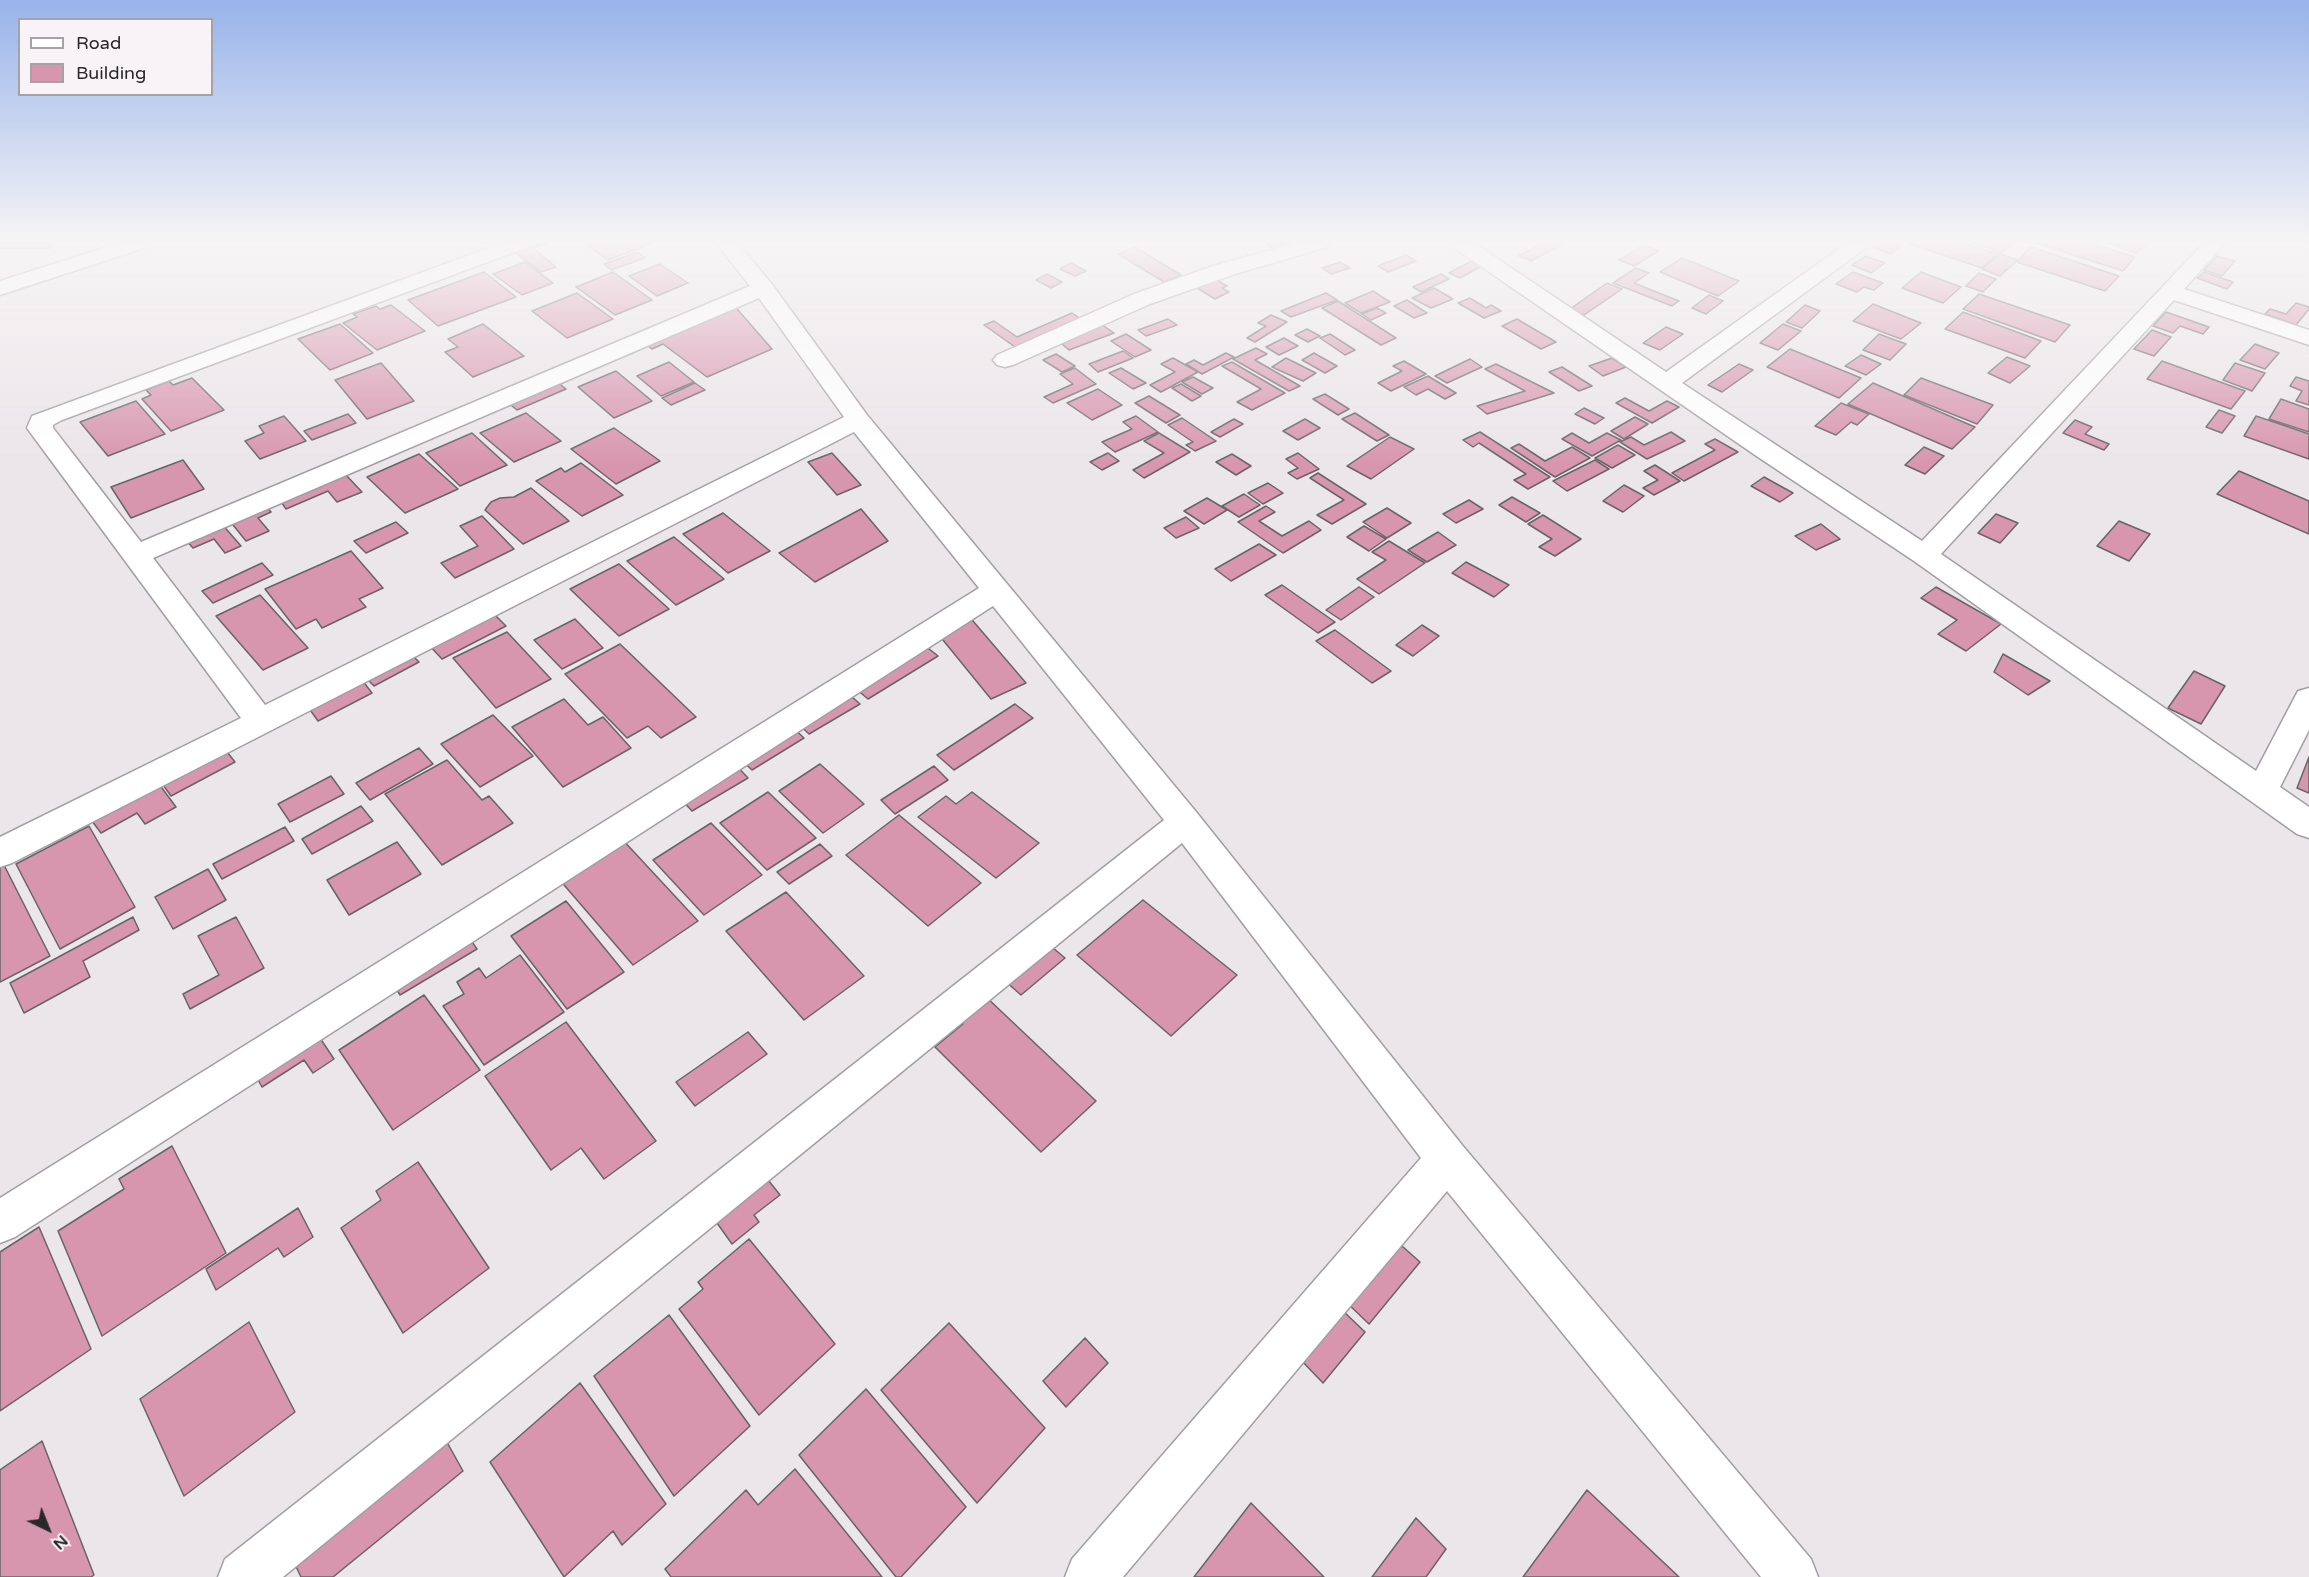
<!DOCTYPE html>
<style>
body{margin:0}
#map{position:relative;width:2309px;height:1577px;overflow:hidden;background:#ebe6e9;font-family:"Varela Round",sans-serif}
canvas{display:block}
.legend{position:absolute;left:18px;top:18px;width:195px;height:78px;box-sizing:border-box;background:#f8f3f7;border:2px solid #a5a1a4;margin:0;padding:8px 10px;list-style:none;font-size:18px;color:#292728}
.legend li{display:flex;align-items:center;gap:12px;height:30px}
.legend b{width:30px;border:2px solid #a5a1a4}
.north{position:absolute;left:18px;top:1499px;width:60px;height:60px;-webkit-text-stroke:4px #f8f3f7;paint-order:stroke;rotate:137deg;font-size:16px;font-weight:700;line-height:24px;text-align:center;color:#292728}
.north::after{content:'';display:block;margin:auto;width:21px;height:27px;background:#292728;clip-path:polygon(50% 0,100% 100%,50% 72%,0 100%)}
</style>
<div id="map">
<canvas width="2309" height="1577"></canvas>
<ul class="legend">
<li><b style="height:8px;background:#fff"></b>Road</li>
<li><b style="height:16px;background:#d896ae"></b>Building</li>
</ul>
<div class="north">N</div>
</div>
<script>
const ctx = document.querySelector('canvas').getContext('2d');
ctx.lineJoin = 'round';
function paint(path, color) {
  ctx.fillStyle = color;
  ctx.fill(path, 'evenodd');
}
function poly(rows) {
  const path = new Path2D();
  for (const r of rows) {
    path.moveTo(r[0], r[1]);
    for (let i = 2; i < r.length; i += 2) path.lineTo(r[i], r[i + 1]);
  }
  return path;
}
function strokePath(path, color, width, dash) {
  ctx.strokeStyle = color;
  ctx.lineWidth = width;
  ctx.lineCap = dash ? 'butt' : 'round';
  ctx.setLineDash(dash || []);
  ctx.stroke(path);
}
const building = poly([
 [0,243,54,243,49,248,0,248,0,243],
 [532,243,548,243,533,248,556,267,541,272,512,250,532,243],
 [584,243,653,243,608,260,584,243],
 [1267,243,1298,243,1271,248,1267,243],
 [1542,243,1562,244,1531,261,1519,256,1542,243],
 [1877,243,1899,243,1903,244,1891,254,1872,247,1877,243],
 [1907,243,1964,243,1997,254,1982,268,1907,243],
 [1974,243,2013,243,2001,253,1974,243],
 [2036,243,2090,243,2135,257,2123,271,2036,243],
 [2108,243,2148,243,2137,253,2108,243],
 [1644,245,1659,251,1634,266,1619,260,1644,245],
 [1135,247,1181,275,1164,282,1118,254,1135,247],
 [2031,247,2119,276,2105,291,2017,262,2031,247],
 [637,252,645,258,611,270,604,264,637,252],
 [2000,254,2018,260,2000,276,1982,269,2000,254],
 [1406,255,1416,261,1388,272,1378,266,1406,255],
 [1866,256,1885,263,1871,273,1852,265,1866,256],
 [2217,256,2235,261,2222,276,2204,270,2217,256],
 [1682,258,1739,281,1718,296,1660,272,1682,258],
 [1472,261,1482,266,1460,278,1449,273,1472,261],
 [525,262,553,283,522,295,493,274,525,262],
 [1340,262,1350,268,1331,274,1322,268,1340,262],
 [1071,263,1086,271,1075,276,1060,269,1071,263],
 [660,264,688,283,657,296,629,276,660,264],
 [1636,268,1649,273,1634,283,1679,301,1672,306,1613,283,1636,268],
 [484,272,516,297,438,326,408,300,484,272],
 [613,272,652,300,615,315,576,287,613,272],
 [1853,272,1883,283,1874,290,1864,287,1857,292,1836,284,1853,272],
 [1921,272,1961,287,1943,303,1902,288,1921,272],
 [2204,272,2233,282,2227,289,2197,278,2204,272],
 [1979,273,1996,279,1983,292,1966,286,1979,273],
 [1047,274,1062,282,1051,288,1036,280,1047,274],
 [1441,274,1449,279,1421,292,1413,287,1441,274],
 [1216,280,1227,286,1222,288,1229,292,1215,299,1197,288,1216,280],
 [1607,283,1622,289,1584,315,1570,309,1607,283],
 [1434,288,1453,299,1431,308,1412,298,1434,288],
 [1373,291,1390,302,1361,313,1345,303,1373,291],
 [577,293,613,319,567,338,532,311,577,293],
 [1326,293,1337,300,1291,317,1281,311,1326,293],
 [1979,294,2070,325,2055,342,1963,309,1979,294],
 [1709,295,1723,301,1706,314,1692,308,1709,295],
 [1470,298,1486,308,1491,305,1501,311,1484,318,1458,303,1470,298],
 [1407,300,1427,313,1414,318,1394,306,1407,300],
 [1338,301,1396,338,1381,345,1322,308,1338,301],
 [731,302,772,349,707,377,663,344,652,349,640,340,731,302],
 [2296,303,2309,307,2309,309,2296,325,2265,314,2270,309,2286,314,2296,303],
 [1873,304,1921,323,1901,339,1853,321,1873,304],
 [391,305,425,331,377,350,343,323,357,317,353,314,376,306,380,309,391,305],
 [1805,305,1820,311,1802,328,1786,322,1805,305],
 [1377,308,1386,313,1371,320,1362,314,1377,308],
 [1963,312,2041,341,2025,358,1945,329,1963,312],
 [2166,312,2209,327,2203,334,2180,326,2173,333,2153,326,2166,312],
 [1072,313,1081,319,1015,347,984,325,994,321,1017,337,1072,313],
 [1271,315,1287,322,1255,342,1247,338,1266,326,1258,323,1271,315],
 [1168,319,1177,325,1146,336,1138,330,1168,319],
 [1517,319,1556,342,1541,349,1502,326,1517,319],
 [340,324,373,353,330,370,298,339,340,324],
 [483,324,524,356,473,377,445,352,458,347,448,339,483,324],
 [1101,324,1114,333,1069,350,1057,340,1101,324],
 [1783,324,1801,331,1778,350,1760,343,1783,324],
 [1666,327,1683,334,1660,350,1643,343,1666,327],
 [1307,329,1320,336,1308,342,1295,335,1307,329],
 [2152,330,2171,337,2154,356,2134,349,2152,330],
 [1126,334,1151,350,1135,357,1111,341,1126,334],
 [1330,334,1355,350,1345,355,1320,338,1330,334],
 [1879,334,1906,344,1890,360,1863,350,1879,334],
 [1284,338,1298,346,1279,355,1266,347,1284,338],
 [2255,344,2279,353,2265,369,2240,360,2255,344],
 [1256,348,1267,354,1255,360,1300,386,1289,391,1233,359,1256,348],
 [1790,349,1861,378,1839,398,1767,367,1790,349],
 [1123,351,1133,358,1098,372,1089,364,1123,351],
 [1226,353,1234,357,1202,374,1186,364,1194,360,1203,365,1226,353],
 [1314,353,1337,366,1325,373,1302,360,1314,353],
 [1056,354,1075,366,1062,372,1043,360,1056,354],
 [1861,355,1881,364,1866,375,1845,366,1861,355],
 [2007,357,2030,366,2010,383,1988,373,2007,357],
 [1173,358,1198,372,1161,392,1150,385,1175,372,1161,364,1173,358],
 [1286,358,1316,373,1303,381,1272,367,1286,358],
 [1612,358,1626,367,1603,376,1589,366,1612,358],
 [1470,359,1482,367,1447,383,1435,376,1470,359],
 [1404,361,1426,374,1391,391,1378,383,1402,371,1393,366,1404,361],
 [2162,361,2245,391,2231,409,2147,379,2162,361],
 [669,362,694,382,661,396,637,376,669,362],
 [1232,362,1285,393,1252,410,1237,402,1261,389,1222,366,1232,362],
 [381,363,414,401,367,419,335,380,381,363],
 [2235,363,2265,373,2252,391,2223,380,2235,363],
 [1496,364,1554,393,1487,414,1477,406,1525,391,1485,369,1496,364],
 [1739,364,1753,370,1722,392,1708,385,1739,364],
 [1562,367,1592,386,1579,391,1549,372,1562,367],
 [1075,368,1096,384,1053,403,1044,397,1073,384,1060,374,1075,368],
 [1121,368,1146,383,1133,389,1109,373,1121,368],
 [616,371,652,401,614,418,578,387,616,371],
 [1428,376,1456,393,1445,399,1428,389,1416,395,1404,387,1428,376],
 [551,377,566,389,517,410,502,398,551,377],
 [1193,377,1213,388,1202,394,1182,382,1193,377],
 [2296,377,2309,381,2309,405,2296,401,2302,391,2290,386,2296,377],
 [192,378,224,410,171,431,142,399,151,395,146,390,169,381,173,385,192,378],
 [1921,378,1993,405,1977,424,1904,395,1921,378],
 [695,383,705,390,671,405,662,398,695,383],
 [1873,383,1975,427,1952,449,1848,404,1873,383],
 [1181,384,1201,396,1192,401,1172,388,1181,384],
 [1098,389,1122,405,1092,420,1067,403,1098,389],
 [1325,394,1349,409,1338,415,1313,399,1325,394],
 [1149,396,1180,415,1166,423,1135,403,1149,396],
 [1625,398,1649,411,1667,401,1679,407,1652,423,1616,403,1625,398],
 [2281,399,2309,409,2309,432,2269,419,2281,399],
 [136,401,165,434,108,456,80,422,136,401],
 [1841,403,1869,414,1857,425,1851,422,1836,435,1815,426,1841,403],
 [1584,408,1604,418,1595,424,1575,414,1584,408],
 [2219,410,2235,416,2222,433,2206,427,2219,410],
 [526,413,561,441,514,462,480,433,526,413],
 [1355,413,1389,435,1377,441,1342,419,1355,413],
 [348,414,356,423,312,440,304,431,348,414],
 [284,416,306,441,260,459,245,441,264,433,259,426,284,416],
 [1136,416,1158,432,1115,452,1102,442,1132,429,1123,422,1136,416],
 [2256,416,2309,434,2309,459,2244,436,2256,416],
 [1635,417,1648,424,1624,439,1611,431,1635,417],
 [1182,418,1216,441,1195,451,1186,445,1193,442,1168,425,1182,418],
 [1234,419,1243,424,1220,437,1211,432,1234,419],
 [1305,419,1320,428,1298,440,1283,431,1305,419],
 [2075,420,2092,427,2085,434,2109,444,2104,450,2063,433,2075,420],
 [614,428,660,461,616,484,571,449,614,428],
 [1480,432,1550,477,1528,489,1514,480,1526,474,1479,443,1473,447,1463,440,1480,432],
 [1671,432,1685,441,1647,459,1620,442,1631,437,1644,445,1671,432],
 [472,433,507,465,460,486,426,453,472,433],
 [1159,433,1190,452,1144,478,1133,470,1164,453,1144,441,1159,433],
 [1572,433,1589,443,1607,433,1621,440,1592,456,1562,439,1572,433],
 [1390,437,1414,449,1371,479,1347,466,1390,437],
 [1715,439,1738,452,1684,481,1672,473,1715,450,1705,444,1715,439],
 [1519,444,1545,461,1572,447,1590,458,1555,477,1511,448,1519,444],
 [1618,445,1635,455,1612,468,1595,458,1618,445],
 [1924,447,1944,456,1925,474,1905,465,1924,447],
 [832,453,861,485,837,495,808,462,832,453],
 [1108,453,1119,461,1102,470,1090,462,1108,453],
 [1298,453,1319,469,1297,479,1288,473,1298,468,1286,459,1298,453],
 [419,454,458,489,405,513,367,477,419,454],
 [1232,454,1251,466,1236,475,1216,462,1232,454],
 [183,460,204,489,131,518,111,487,183,460],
 [1595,460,1609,469,1567,491,1553,481,1595,460],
 [581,463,623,495,582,516,536,481,561,468,565,472,581,463],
 [1655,465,1680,481,1654,495,1643,488,1658,480,1644,471,1655,465],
 [2239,471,2309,501,2309,534,2217,494,2239,471],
 [1318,473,1366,504,1332,524,1317,515,1344,500,1310,478,1318,473],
 [345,474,362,492,337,502,328,491,286,509,280,500,345,474],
 [1764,477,1793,493,1780,502,1751,486,1764,477],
 [1268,483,1283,493,1263,504,1248,493,1268,483],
 [1624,485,1644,496,1623,512,1603,501,1624,485],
 [531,488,569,521,523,544,485,510,491,502,500,498,514,497,531,488],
 [1244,494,1260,505,1239,517,1222,506,1244,494],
 [1512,497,1540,513,1526,522,1499,505,1512,497],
 [1207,498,1227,510,1204,524,1184,511,1207,498],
 [1469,500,1483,509,1456,523,1443,514,1469,500],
 [265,505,271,512,258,518,269,531,246,541,229,520,265,505],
 [1266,506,1275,512,1259,521,1282,536,1309,521,1321,530,1283,553,1238,522,1266,506],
 [1387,508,1411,523,1387,538,1363,522,1387,508],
 [861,509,888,541,815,582,779,553,861,509],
 [723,513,770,551,728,573,683,534,723,513],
 [1996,514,2018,523,2000,543,1978,533,1996,514],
 [1543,515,1581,539,1555,556,1539,547,1552,539,1528,524,1543,515],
 [482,516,514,549,455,578,441,563,478,546,460,526,482,516],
 [1186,517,1199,528,1176,538,1164,528,1186,517],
 [2119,521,2150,534,2129,561,2097,546,2119,521],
 [396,522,408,533,366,553,354,541,396,522],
 [221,523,241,546,225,553,214,539,193,548,185,539,221,523],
 [1821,524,1840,539,1816,550,1795,536,1821,524],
 [1364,526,1386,539,1369,551,1347,537,1364,526],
 [1438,532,1456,545,1427,562,1408,550,1438,532],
 [674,537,724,579,676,605,627,561,674,537],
 [1389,541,1425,563,1379,594,1357,579,1386,560,1372,552,1389,541],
 [1259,544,1276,555,1231,581,1215,569,1259,544],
 [351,551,383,588,359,599,366,607,322,628,316,619,296,629,265,589,351,551],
 [1466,562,1509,585,1494,597,1452,573,1466,562],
 [262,563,273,575,213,603,202,591,262,563],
 [619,564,669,609,619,636,570,589,619,564],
 [1282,585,1335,622,1318,633,1265,595,1282,585],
 [1359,587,1374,597,1341,620,1326,610,1359,587],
 [1936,587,2001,624,1966,651,1938,634,1957,620,1921,598,1936,587],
 [260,595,308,648,263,670,216,616,260,595],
 [492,612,506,626,442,659,428,644,492,612],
 [967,614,1026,683,991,699,934,629,967,614],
 [575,619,603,648,562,669,534,640,575,619],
 [1422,625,1439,636,1413,656,1396,645,1422,625],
 [1335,630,1391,671,1372,683,1316,641,1335,630],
 [507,632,551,679,496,708,453,658,507,632],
 [918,640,938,656,868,699,848,682,918,640],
 [620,644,696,717,661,738,648,726,627,738,565,674,620,644],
 [409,652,419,662,374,686,364,676,409,652],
 [2003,654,2050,681,2028,695,1994,672,2003,654],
 [2194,671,2225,686,2201,724,2168,708,2194,671],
 [362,680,372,693,318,721,308,707,362,680],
 [843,689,860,704,809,734,793,719,843,689],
 [564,699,588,725,603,717,631,748,563,787,512,727,564,699],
 [1015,704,1033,718,954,770,937,755,1015,704],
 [493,715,533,756,480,787,441,744,493,715],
 [788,723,804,738,752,770,736,755,788,723],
 [224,748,235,762,171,796,161,782,224,748],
 [419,748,433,764,370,800,356,783,419,748],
 [2309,757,2309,793,2297,788,2309,757],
 [447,760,482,800,489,796,513,823,442,865,385,794,447,760],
 [732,761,748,778,692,811,676,794,732,761],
 [820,764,864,804,823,833,779,791,820,764],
 [934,766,948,780,895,814,881,800,934,766],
 [331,776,344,794,290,822,278,804,331,776],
 [159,784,176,807,145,824,137,813,101,833,92,821,159,784],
 [768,792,816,838,767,870,720,823,768,792],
 [972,792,1039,843,996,878,918,817,946,796,956,804,972,792],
 [361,806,373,821,312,854,302,839,361,806],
 [899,815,981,883,928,926,846,855,899,815],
 [711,823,762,875,704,915,653,860,711,823],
 [89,826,135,907,60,949,16,864,89,826],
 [285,827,294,841,222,879,213,864,285,827],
 [621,838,698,921,633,965,558,878,621,838],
 [397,842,421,874,349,915,327,880,397,842],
 [820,844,832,856,789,884,777,872,820,844],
 [3,863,50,956,0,982,0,865,3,863],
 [208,869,226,900,173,929,155,897,208,869],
 [786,892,864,976,804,1020,726,931,786,892],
 [1143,900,1237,975,1171,1036,1077,955,1143,900],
 [566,901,624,972,567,1009,511,936,566,901],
 [133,917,139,930,83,961,90,977,24,1013,10,983,133,917],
 [236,917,264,968,190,1009,183,994,219,975,198,936,236,917],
 [465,932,477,949,400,995,389,977,465,932],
 [1040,937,1065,958,1021,995,996,973,1040,937],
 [520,955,564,1012,484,1065,443,1006,464,994,457,982,479,968,486,978,520,955],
 [424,995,480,1070,393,1130,339,1050,424,995],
 [984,995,1096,1101,1041,1152,935,1047,963,1024,956,1017,984,995],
 [566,1022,656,1141,604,1179,581,1148,551,1170,485,1076,566,1022],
 [316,1032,334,1059,313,1073,304,1060,262,1087,253,1071,316,1032],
 [748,1032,767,1054,695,1106,676,1082,748,1032],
 [172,1146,226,1253,102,1336,58,1231,124,1189,119,1179,172,1146],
 [418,1162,489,1268,403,1333,341,1228,381,1200,376,1191,418,1162],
 [765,1176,780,1195,754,1215,759,1222,732,1244,712,1216,765,1176],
 [298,1208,313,1237,284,1257,278,1248,216,1290,206,1269,298,1208],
 [39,1227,91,1349,0,1411,0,1252,39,1227],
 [749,1239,835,1344,759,1415,679,1309,703,1289,698,1282,749,1239],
 [1394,1239,1420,1262,1369,1324,1342,1298,1394,1239],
 [1342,1310,1365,1332,1323,1383,1299,1358,1342,1310],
 [669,1315,750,1426,674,1496,594,1376,669,1315],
 [249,1322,295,1412,184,1496,140,1399,249,1322],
 [949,1323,1045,1428,977,1503,881,1390,949,1323],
 [1085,1338,1108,1363,1066,1407,1043,1381,1085,1338],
 [580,1383,666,1504,622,1545,613,1531,564,1577,490,1462,580,1383],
 [866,1389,966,1507,901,1577,896,1577,799,1455,866,1389],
 [443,1435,463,1471,333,1577,301,1577,291,1556,443,1435],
 [42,1441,94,1575,91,1577,0,1577,0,1470,42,1441],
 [795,1469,882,1577,671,1577,665,1569,746,1490,758,1505,795,1469],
 [1587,1490,1679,1577,1523,1577,1587,1490],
 [1251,1503,1324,1577,1194,1577,1251,1503],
 [1416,1518,1446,1549,1426,1577,1372,1577,1416,1518]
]);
paint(building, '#d896ae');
strokePath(building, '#696466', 1.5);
const minor = poly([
 [119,243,150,243,147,247,0,295,0,281,119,243],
 [502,243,531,243,528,247,62,420,53,425,53,428,141,542,750,286,716,243,737,243,771,283,867,415,1197,813,1462,1145,1811,1559,1818,1577,1761,1577,1447,1191,1123,1577,1065,1577,1072,1559,1421,1158,1182,843,283,1577,218,1577,225,1559,1164,820,993,606,15,1237,0,1243,0,1198,979,588,854,432,12,863,0,867,0,837,241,718,27,428,32,416,502,243],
 [759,298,844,417,265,705,153,558,759,298],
 [1297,243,1330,243,1327,247,1232,275,1150,304,1013,365,1005,367,997,365,993,360,997,355,1134,294,1216,265,1297,243],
 [1450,243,1474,243,1666,372,1847,243,1870,243,1867,247,1682,383,1922,541,2204,243,2225,243,2184,289,2309,330,2309,345,2174,300,1941,554,2256,771,2298,691,2309,688,2309,730,2280,787,2309,807,2309,838,2297,834,1914,561,1755,455,1453,247,1450,243]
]);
strokePath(minor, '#a39ea2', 3);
paint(minor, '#fff');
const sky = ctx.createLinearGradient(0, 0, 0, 464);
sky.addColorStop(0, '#97b3ea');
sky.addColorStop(0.52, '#f6f4f5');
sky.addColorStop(1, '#f6f4f500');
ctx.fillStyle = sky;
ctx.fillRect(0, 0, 2309, 464);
</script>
